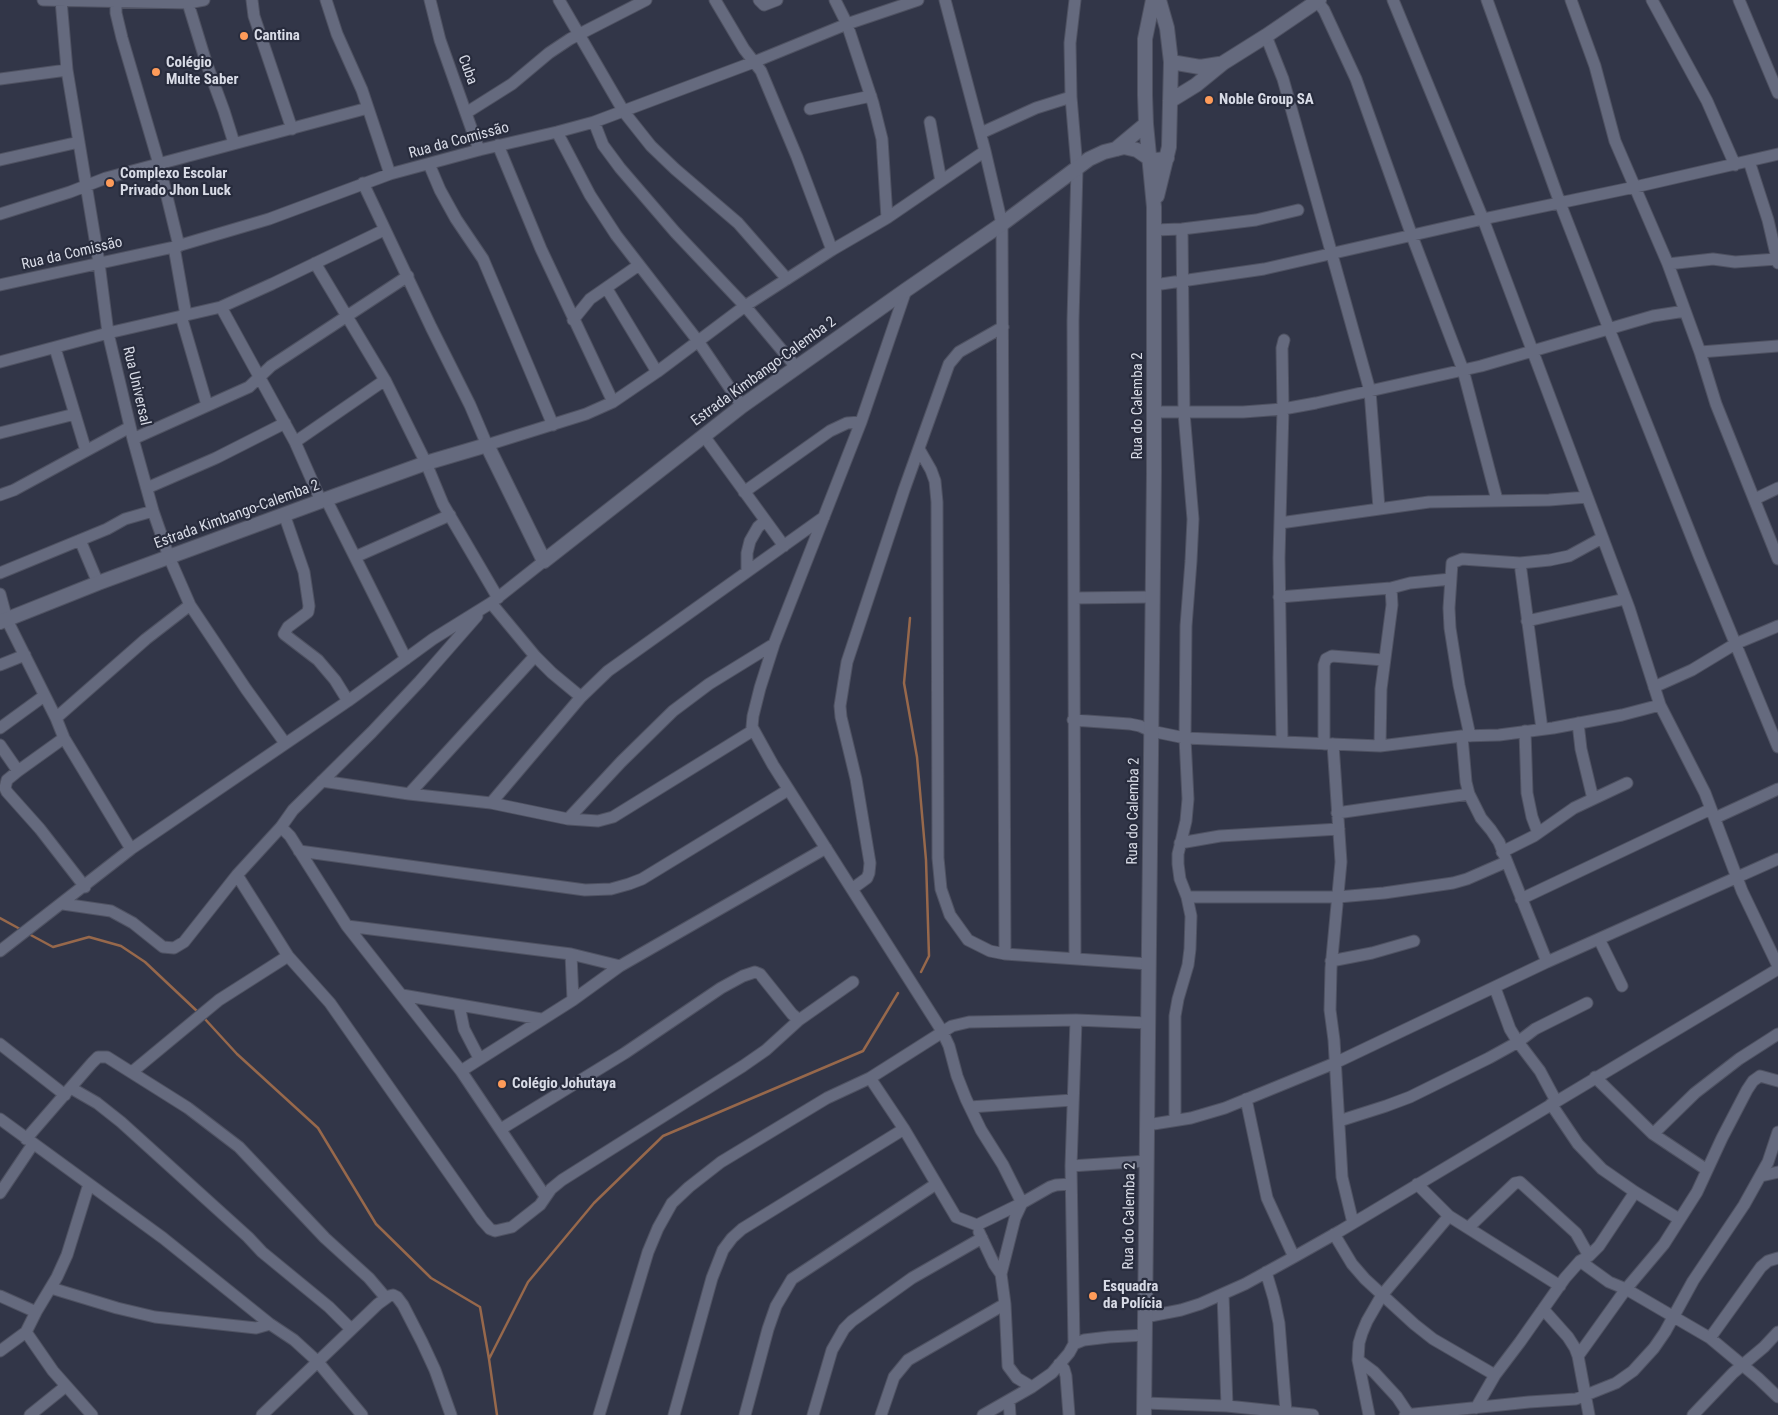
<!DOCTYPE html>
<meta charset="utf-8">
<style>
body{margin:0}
canvas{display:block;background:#323648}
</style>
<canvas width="1778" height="1415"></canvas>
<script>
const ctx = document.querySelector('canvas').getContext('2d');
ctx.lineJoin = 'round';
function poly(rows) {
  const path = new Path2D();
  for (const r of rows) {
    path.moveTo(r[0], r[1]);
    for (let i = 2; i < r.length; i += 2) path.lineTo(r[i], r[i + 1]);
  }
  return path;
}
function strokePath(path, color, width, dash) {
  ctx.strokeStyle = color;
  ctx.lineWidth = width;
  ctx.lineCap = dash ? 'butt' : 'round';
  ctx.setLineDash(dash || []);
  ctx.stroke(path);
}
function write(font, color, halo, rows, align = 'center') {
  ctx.font = font + ' "Roboto Condensed",sans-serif';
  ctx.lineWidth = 4.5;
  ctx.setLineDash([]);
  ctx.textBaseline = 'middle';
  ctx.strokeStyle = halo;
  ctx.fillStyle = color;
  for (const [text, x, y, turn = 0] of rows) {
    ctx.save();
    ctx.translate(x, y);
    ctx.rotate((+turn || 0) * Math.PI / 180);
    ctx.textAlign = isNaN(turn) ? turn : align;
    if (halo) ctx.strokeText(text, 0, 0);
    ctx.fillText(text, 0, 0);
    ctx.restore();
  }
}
strokePath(poly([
 [910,618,904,683,917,757,926,860,929,956,921,972],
 [0,918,20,929],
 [27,933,53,947,89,937,121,946,145,962,198,1012],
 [204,1018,237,1054,318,1128,376,1224,431,1278,480,1307,489,1359],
 [497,1415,489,1359,528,1282,594,1203,663,1136,863,1051,898,993]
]), '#97684b', 2.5);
const minor = poly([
 [43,0,188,3,204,0],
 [61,0,67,70,99,263,108,333,133,439,153,511,169,557,190,605,246,689,285,743],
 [252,0,254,16,292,129],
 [326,0,337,34,362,90,390,174],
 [430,0,440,40,479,150],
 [559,0,624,112,651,146,675,169,738,223,787,279],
 [715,0,744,49,761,71,797,157,832,250],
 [759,0,764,5,777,0],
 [835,0,847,24,873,103,882,139,887,218],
 [945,0,985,151,1002,224,1005,954],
 [1393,0,1483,219,1629,608,1660,705,1705,793,1742,891,1778,966],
 [1487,0,1560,203,1609,329,1700,558,1778,747],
 [1571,0,1595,66,1615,141,1668,264,1700,352,1716,404,1778,559],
 [1652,0,1707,101,1735,165],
 [1739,0,1778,93],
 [1317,1,1324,10,1356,79,1412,236,1463,370,1497,500],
 [116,2,116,13,122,38,159,164,179,246],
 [188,3,206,62,224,111,234,143],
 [1266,36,1283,79,1370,391,1379,508],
 [0,79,67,70],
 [810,109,871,96],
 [466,113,512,84,549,53,570,39,646,0],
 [594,122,603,145,620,168,675,232,745,306,796,367],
 [930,122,941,181],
 [557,132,590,195,616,235,698,341,742,406],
 [981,133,1036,108,1071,97],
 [498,145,541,249,613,402],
 [0,160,79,142],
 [1749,161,1768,220,1778,263],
 [429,164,440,190,456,219,483,259,553,425],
 [363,183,431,327,470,405,487,445,586,414,613,402,657,372,745,306,832,250,887,218,985,151],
 [0,214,70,192,106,178,368,108],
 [1154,230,1182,229,1256,220,1298,210],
 [174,247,186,315],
 [315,263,385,380,426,463,443,504,498,598],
 [1668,264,1713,259,1735,262,1777,259],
 [0,285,174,247,269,219,390,174,479,150,557,132,594,122,754,62,847,24,918,0],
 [1154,285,1264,269,1483,219,1635,187,1778,154],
 [607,289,657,372],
 [906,290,861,422,774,644,760,688,753,716,752,727,773,765,942,1031,949,1046,957,1076,966,1099,981,1130,1003,1165,1022,1203],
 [221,307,295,442,321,501],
 [181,316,207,405],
 [573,320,590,299,639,265],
 [55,348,86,451],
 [1700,352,1778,346],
 [0,362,108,333,221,307,272,284,384,230],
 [1154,412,1243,412,1283,409,1316,403,1481,366,1653,316,1685,311],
 [0,433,75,414],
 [704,436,784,546],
 [133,439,249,387,271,366,408,276],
 [295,442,385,380],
 [919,449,931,470,935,481,937,502,938,858,941,889,950,915,968,940,990,951,1005,954,1149,964],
 [147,488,216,458,285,423],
 [744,492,830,431,847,423,861,422],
 [0,495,14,490,130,427],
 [326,499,406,659],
 [1755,499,1778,488],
 [284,514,304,572,309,606,308,612,288,627,284,634,318,660,335,680,348,701],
 [1280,523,1429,502,1549,500,1587,497],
 [80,540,98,583],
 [355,557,450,515],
 [1520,563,1542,729],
 [747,571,747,553,750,541,758,527,765,521],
 [0,573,107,529,125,519,153,511],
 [1391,588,1410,583,1451,579],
 [0,594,7,620,56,718,64,738,131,849],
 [1279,597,1391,588,1392,605,1381,689,1380,746],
 [1074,598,1153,597],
 [491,603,535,656,552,673,581,697],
 [1527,621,1625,599],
 [0,665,25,655],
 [1654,687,1692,670,1735,644,1778,626],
 [56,718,146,639,190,605],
 [1073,720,1130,724,1140,726,1151,731,1185,738,1380,746,1462,736,1499,735,1553,728,1622,715,1660,705],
 [1578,723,1581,749,1593,799],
 [0,728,44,696],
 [1525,731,1527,793,1532,817,1538,833],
 [1462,736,1466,782,1469,794,1481,818,1491,830,1499,842,1547,962],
 [1470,736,1459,685,1450,628,1449,608,1452,563,1462,559,1520,563,1550,560,1569,556,1602,538],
 [64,738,18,771,7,780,5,788,7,792,40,829,85,887],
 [1282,741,1279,558,1283,409,1282,348,1284,340],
 [1324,744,1324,665,1326,659,1332,656,1384,660],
 [1333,744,1341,862,1331,968,1330,1010,1334,1040,1342,1177,1353,1223],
 [0,745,18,771],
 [322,781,409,794,491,803,568,819,598,821,613,817,752,731],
 [409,794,535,656],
 [491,803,581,697,608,671,824,517],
 [1337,813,1469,794],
 [1715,818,1778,789],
 [568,819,621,762,673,711,709,684,774,644],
 [281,827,290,836,347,926,461,1071,545,1196],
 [1180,843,1220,836,1339,829],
 [299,851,585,890,611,889,629,884,642,879,788,790],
 [1502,852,1534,836,1574,808,1627,783],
 [237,875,288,956,330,1003,482,1220,490,1229,495,1231,512,1227,540,1205,551,1189,562,1180,743,1066,766,1050,799,1020],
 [852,889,867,878,869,873,870,863,856,779,841,717,840,706,847,662,904,490,949,364,959,352,1003,327],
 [1187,897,1338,897,1384,893,1453,883,1467,879,1506,862],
 [1521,899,1711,809],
 [63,904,111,911,133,923,163,947,174,948,184,942,237,875,281,827,293,810,372,732,420,681,477,616],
 [347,926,571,954,620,966],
 [1599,939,1622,986],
 [0,951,131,849,348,701,433,639,491,603,544,561],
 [571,954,573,1000],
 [1075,958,1073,321,1077,168,1071,97,1070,43,1075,0],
 [1331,961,1372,953,1414,941],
 [1495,988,1510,1029,1518,1042,1540,1071,1556,1101],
 [402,995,541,1019],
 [459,1005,464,1029,479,1058],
 [0,1044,65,1095],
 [461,1071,573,1000,620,966,826,848],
 [132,1072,219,1000,288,956],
 [1595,1077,1653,1134,1707,1170],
 [870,1078,904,1129,956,1217,977,1225,1022,1203,1050,1187,1056,1185,1071,1184],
 [71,1088,97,1103,121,1122,248,1237,262,1252,329,1307,351,1329],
 [1246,1099,1267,1198,1294,1257],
 [1551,1104,1578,1144,1602,1169,1635,1192,1679,1219],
 [970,1107,1073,1100],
 [0,1119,163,1238,270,1324,294,1340,317,1361,362,1415],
 [1175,1120,1175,1016,1178,999,1188,965,1190,949,1191,916,1187,897,1180,879,1178,864,1178,854,1186,821,1188,799,1185,738,1186,626,1191,561,1193,519,1184,413,1182,229],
 [1339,1121,1386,1106,1410,1097,1489,1058,1518,1042,1535,1029,1587,1003],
 [1147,1125,1191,1118,1225,1108,1335,1063,1547,962,1778,859],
 [501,1129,625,1053,721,988,743,976,755,972,760,974,792,1014,799,1020,853,982],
 [1653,1134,1695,1093,1739,1059,1778,1034],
 [26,1139,92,1063,98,1057,107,1057,188,1108,239,1147,325,1238,369,1278,386,1298],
 [1071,1166,1147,1161],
 [1761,1176,1778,1172],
 [1417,1184,1449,1216,1560,1286],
 [0,1193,33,1144],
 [1468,1228,1515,1183,1520,1182,1576,1233,1589,1256],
 [979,1232,994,1264,1001,1274,1005,1304,1008,1366,1017,1378,1032,1387],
 [1334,1234,1352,1264,1365,1279,1414,1324,1433,1339,1495,1375],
 [1580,1261,1609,1282,1626,1289,1710,1338,1758,1378,1778,1397],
 [1266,1272,1274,1299,1279,1323,1286,1412],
 [1001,1274,1015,1218,1022,1203],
 [51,1288,117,1308,155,1317,256,1328,270,1324],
 [1223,1294,1227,1406],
 [0,1296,36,1312],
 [1543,1309,1568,1337,1575,1348,1578,1356,1589,1415],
 [1145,1317,1181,1310,1200,1304,1245,1284,1294,1257,1340,1231,1778,969],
 [26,1332,53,1371,92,1415],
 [1710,1338,1761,1267,1768,1261,1778,1258],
 [1074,1344,1071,1166,1076,1020],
 [0,1351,26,1332,36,1312,57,1277,67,1255,89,1184],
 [1578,1356,1626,1289,1664,1244,1697,1192,1722,1138,1747,1090,1753,1081,1760,1076,1778,1081],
 [1358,1360,1374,1372,1397,1397,1409,1415],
 [1059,1364,1064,1369,1066,1376,1069,1415],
 [1009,1401,1010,1415],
 [1144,1403,1227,1406,1313,1415],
 [1476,1408,1495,1375,1520,1342,1565,1278,1580,1261,1589,1256,1599,1246,1635,1192],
 [30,1415,66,1386],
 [262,1415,378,1304,389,1296,393,1295,397,1297,403,1305,422,1342,435,1370,451,1415],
 [599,1415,648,1252,658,1228,672,1203,689,1187,721,1162,827,1098,870,1078,952,1026,969,1022,1076,1020,1148,1023],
 [674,1415,712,1278,723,1250,732,1238,742,1229,904,1129],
 [745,1415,768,1329,776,1306,792,1279,936,1184],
 [813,1415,832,1350,844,1329,852,1321,912,1278,982,1238],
 [881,1415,894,1377,908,1360,1005,1304],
 [983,1415,1032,1387,1052,1373,1069,1353,1074,1344,1084,1340,1109,1337,1145,1335],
 [1369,1415,1358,1360,1359,1343,1362,1333,1367,1321,1382,1295,1449,1216],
 [1405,1415,1529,1402,1576,1399,1616,1383,1633,1371,1654,1348,1665,1332,1693,1281,1744,1205,1768,1162,1778,1132],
 [1693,1415,1733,1373,1764,1347,1778,1332]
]);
const secondary = poly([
 [1171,62,1200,67,1219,64],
 [1170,101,1196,85,1223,63,1266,36,1319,0],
 [1116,149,1146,124],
 [1157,196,1169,147,1171,62,1167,28,1159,0],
 [0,622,98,583,321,501,426,463,487,445,544,561,742,406,906,290,1002,224,1089,159,1104,152,1124,147,1137,150,1150,159,1158,160,1167,158],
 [1144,1415,1154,473,1154,207,1146,124,1145,95,1145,39,1153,0]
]);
strokePath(minor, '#4f5262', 13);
strokePath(secondary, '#4f5262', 16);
strokePath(minor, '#656a7e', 11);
strokePath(secondary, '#656a7e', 14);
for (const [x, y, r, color] of [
 [244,36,5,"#fe9b59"],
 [156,72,5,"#fe9b59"],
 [1209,100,5,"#fe9b59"],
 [110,183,5,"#fe9b59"],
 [502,1084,5,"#fe9b59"],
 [1093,1296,5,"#fe9b59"]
]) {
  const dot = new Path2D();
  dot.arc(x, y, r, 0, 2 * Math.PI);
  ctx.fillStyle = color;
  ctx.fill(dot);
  strokePath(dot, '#282c3d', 2);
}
write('bold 15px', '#d8dbe6', '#282c3d', [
 ["Cantina",254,36],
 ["Colégio",166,63],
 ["Multe Saber",166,80],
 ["Noble Group SA",1219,100],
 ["Complexo Escolar",120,174],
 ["Privado Jhon Luck",120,191],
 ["Colégio Johutaya",512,1084],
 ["Esquadra",1103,1287],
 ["da Polícia",1103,1304]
], 'left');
write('15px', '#d8dbe6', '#282c3d', [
 ["Cuba",467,70,70],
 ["Rua da Comissão",459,141,-15],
 ["Rua da Comissão",72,254,-13],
 ["Estrada Kimbango-Calemba 2",764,372,-36],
 ["Rua Universal",136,386,77],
 ["Rua do Calemba 2",1138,406,-90],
 ["Estrada Kimbango-Calemba 2",237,515,-20],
 ["Rua do Calemba 2",1134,811,-89],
 ["Rua do Calemba 2",1130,1216,-89]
]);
</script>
